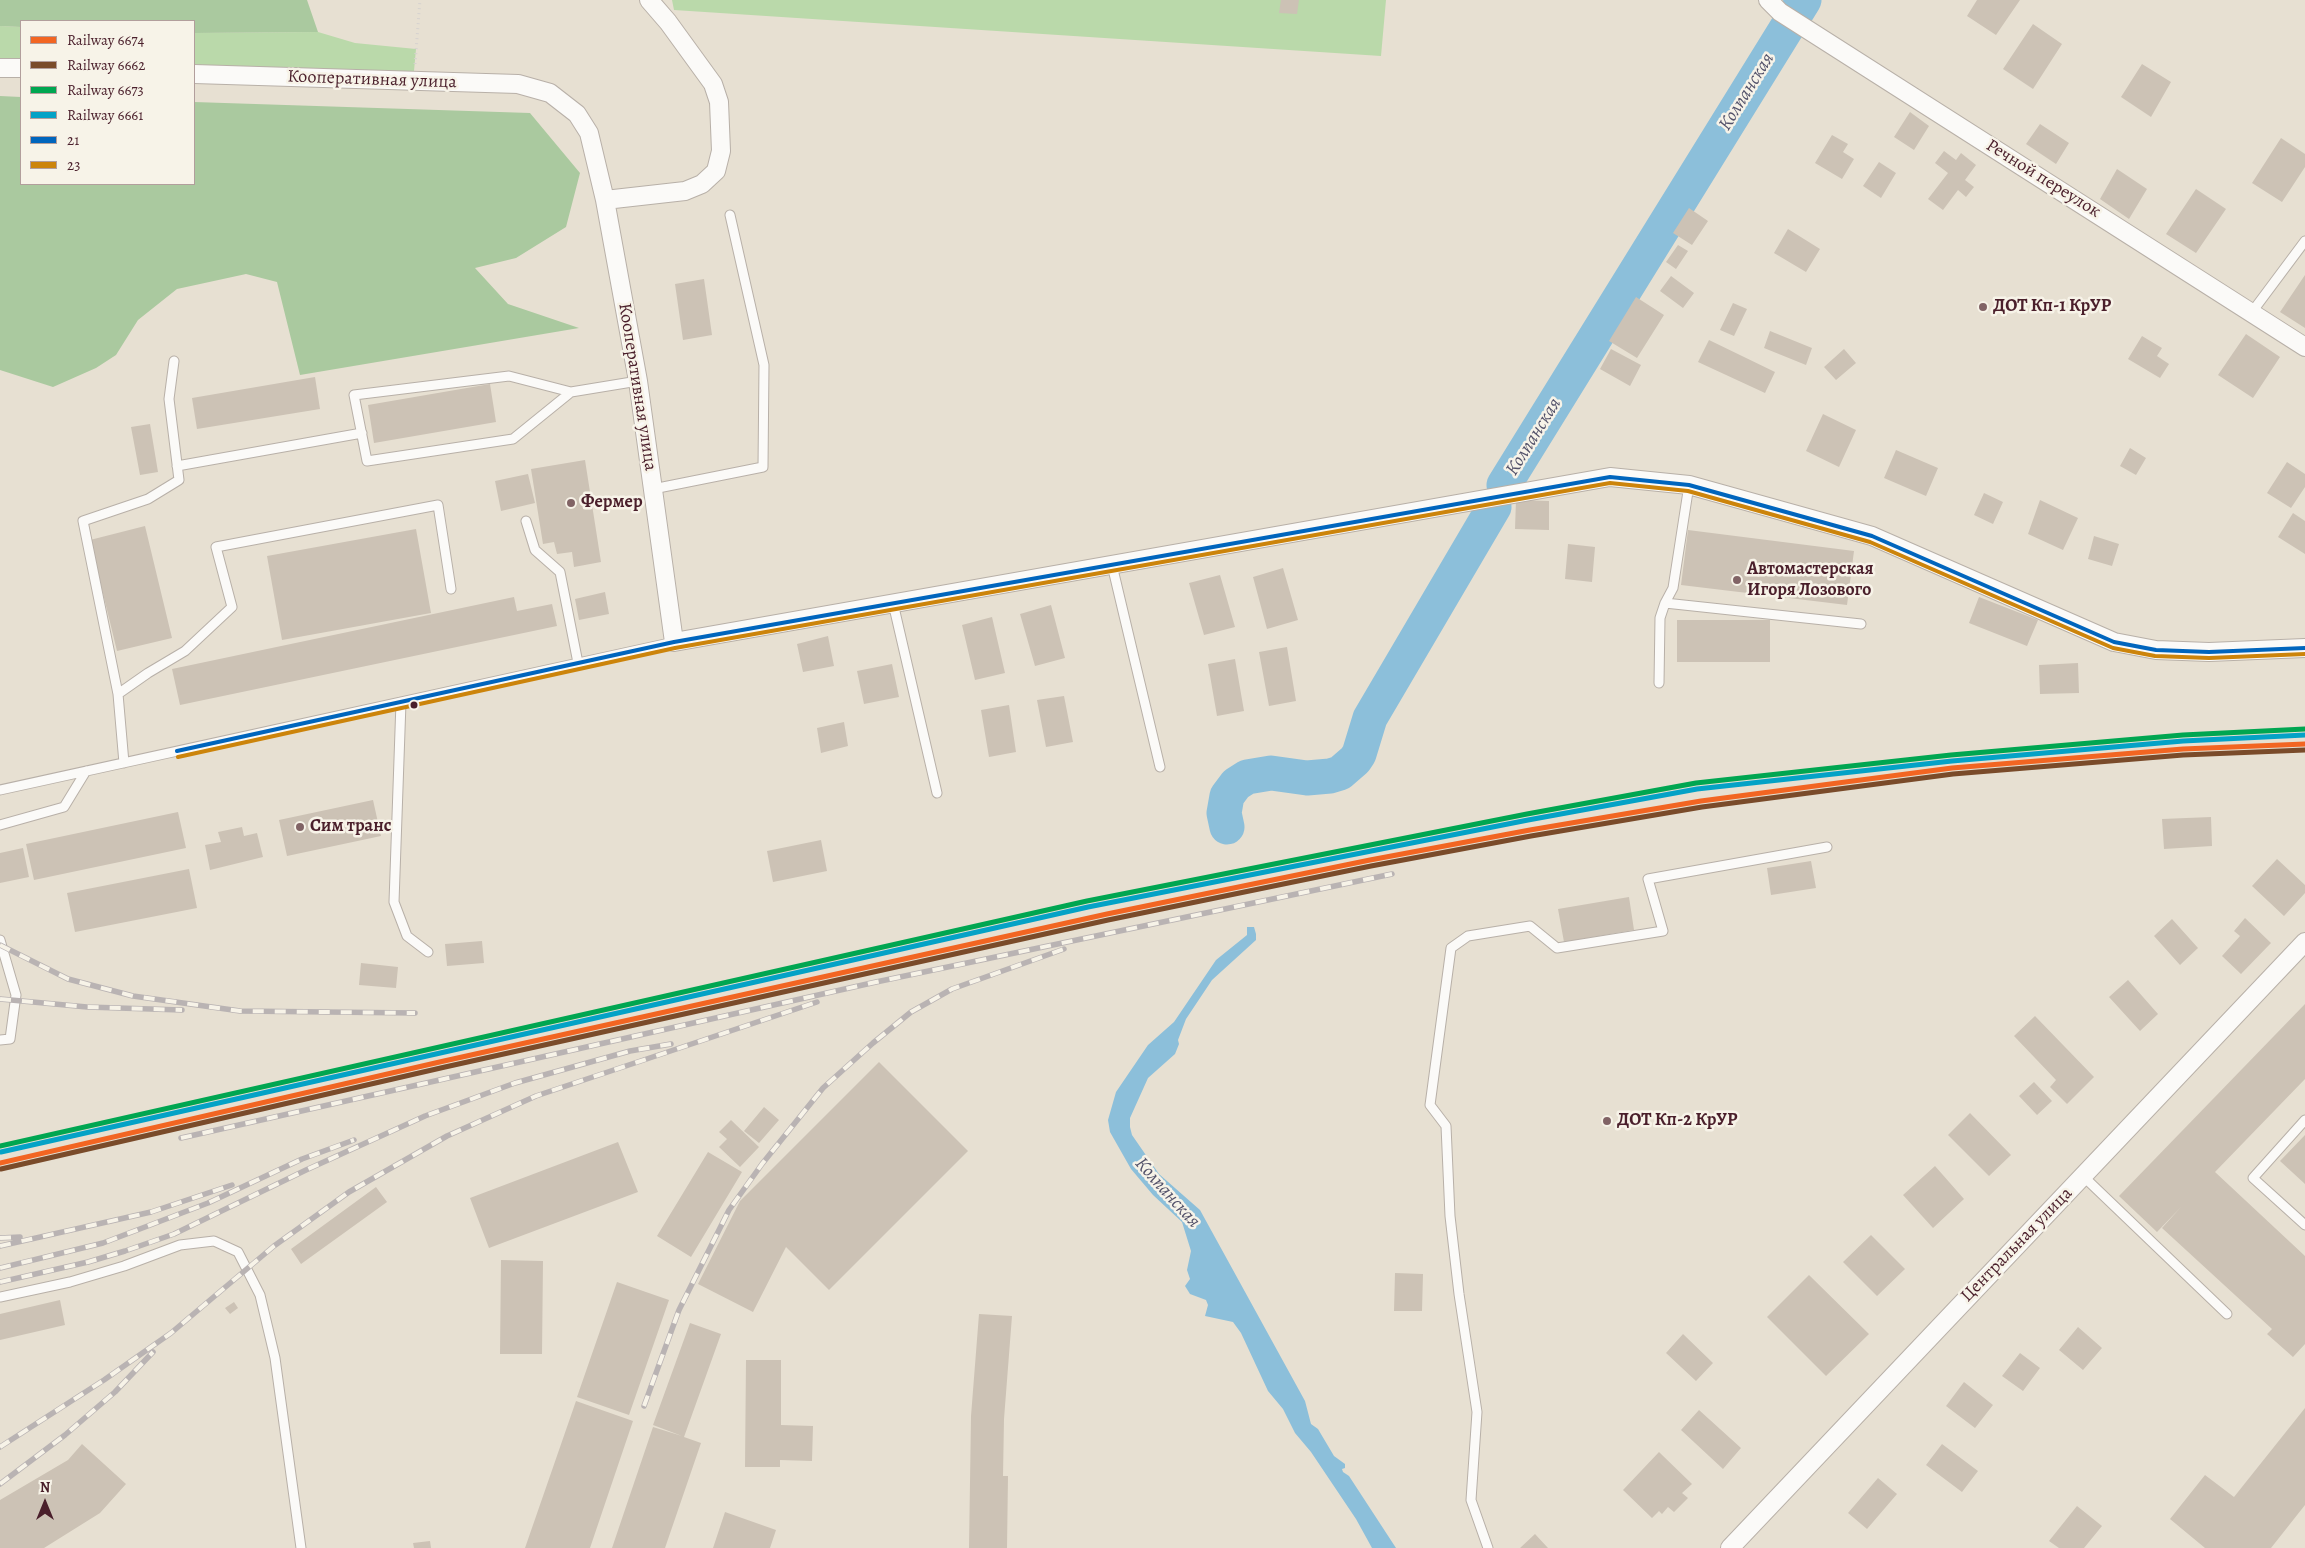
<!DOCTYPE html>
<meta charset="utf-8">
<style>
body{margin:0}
#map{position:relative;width:2305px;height:1548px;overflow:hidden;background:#e7e0d2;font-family:Alegreya,serif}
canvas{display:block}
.legend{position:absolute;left:20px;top:20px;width:175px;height:165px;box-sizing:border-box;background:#f7f3e8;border:1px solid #b29e9c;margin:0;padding:6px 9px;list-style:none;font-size:15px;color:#4a1f2b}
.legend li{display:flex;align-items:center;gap:10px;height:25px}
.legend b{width:25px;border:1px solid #b29e9c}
.north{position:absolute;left:20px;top:1478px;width:50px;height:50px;-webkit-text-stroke:4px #f7f3e8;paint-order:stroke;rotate:0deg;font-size:14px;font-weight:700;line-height:20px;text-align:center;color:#4a1f2b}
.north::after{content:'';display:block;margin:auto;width:18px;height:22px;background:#4a1f2b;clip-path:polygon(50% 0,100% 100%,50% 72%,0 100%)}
</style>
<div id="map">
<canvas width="2305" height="1548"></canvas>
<ul class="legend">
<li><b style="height:6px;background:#f26522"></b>Railway 6674</li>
<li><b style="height:6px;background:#7a4b2a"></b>Railway 6662</li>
<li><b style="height:6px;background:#00a651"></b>Railway 6673</li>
<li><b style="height:6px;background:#04a2c6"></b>Railway 6661</li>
<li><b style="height:6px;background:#0065bd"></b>21</li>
<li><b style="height:6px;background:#cc840b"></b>23</li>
</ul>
<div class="north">N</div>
</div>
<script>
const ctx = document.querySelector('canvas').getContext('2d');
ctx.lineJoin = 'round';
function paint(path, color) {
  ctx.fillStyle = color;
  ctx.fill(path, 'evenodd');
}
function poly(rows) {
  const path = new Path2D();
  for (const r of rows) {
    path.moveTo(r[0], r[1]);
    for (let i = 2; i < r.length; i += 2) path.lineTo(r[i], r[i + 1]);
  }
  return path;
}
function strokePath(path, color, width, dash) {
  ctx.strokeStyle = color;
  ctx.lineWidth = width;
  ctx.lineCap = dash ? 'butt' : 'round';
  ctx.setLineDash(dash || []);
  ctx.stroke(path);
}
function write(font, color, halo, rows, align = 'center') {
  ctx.font = font + ' Alegreya,serif';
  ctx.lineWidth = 5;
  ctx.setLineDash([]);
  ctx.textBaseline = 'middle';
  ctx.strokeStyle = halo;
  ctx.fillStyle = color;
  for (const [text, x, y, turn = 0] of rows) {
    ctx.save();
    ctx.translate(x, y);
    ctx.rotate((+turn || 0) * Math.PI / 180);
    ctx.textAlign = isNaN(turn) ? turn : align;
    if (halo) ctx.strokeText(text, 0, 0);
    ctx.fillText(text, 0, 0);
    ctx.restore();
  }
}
paint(poly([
 [672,0,1386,0,1381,56,674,10],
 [0,26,21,27,21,68,0,68],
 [318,32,355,43,416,49,413,82,194,74,194,33]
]), '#bad9aa');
paint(poly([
 [0,0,307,0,318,32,194,33,194,21,21,21,21,27,0,26],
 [0,96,21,97,21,184,194,184,194,102,530,113,580,173,566,227,516,258,475,268,508,304,579,328,300,375,277,282,246,274,177,289,138,320,116,355,96,368,53,387,0,370]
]), '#aac99f');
paint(poly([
 [1247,927,1254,927,1256,934,1256,940,1212,980,1186,1019,1178,1040,1179,1044,1175,1054,1148,1078,1130,1118,1130,1127,1132,1135,1159,1174,1200,1210,1305,1401,1311,1424,1318,1429,1334,1456,1345,1464,1345,1468,1342,1469,1343,1472,1349,1476,1396,1548,1372,1548,1356,1519,1311,1452,1295,1433,1283,1409,1268,1391,1241,1333,1233,1322,1205,1316,1208,1305,1206,1300,1190,1294,1185,1286,1190,1279,1187,1270,1191,1251,1182,1222,1153,1195,1131,1169,1110,1132,1108,1120,1116,1092,1148,1045,1174,1022,1216,960,1247,935]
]), '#8cbfda');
strokePath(poly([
 [1494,507,1504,485]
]), '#8cbfda', 5.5);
strokePath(poly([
 [1504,485,1804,0],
 [1227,827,1224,813,1227,796,1236,784,1247,777,1271,773,1307,778,1330,776,1340,773,1355,760,1359,754,1370,718,1494,507]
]), '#8cbfda', 35);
paint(poly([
 [1281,0,1299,0,1297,14,1279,13],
 [1977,0,2020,0,1996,35,1967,16],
 [2033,24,2062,44,2033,89,2003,69],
 [2142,64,2171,82,2151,117,2121,97],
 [1910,112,1929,126,1914,150,1894,137],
 [2040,124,2069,143,2056,164,2026,144],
 [1832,135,1848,144,1843,152,1854,159,1842,179,1815,163],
 [2281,138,2305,154,2305,167,2282,202,2252,183],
 [1944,151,1956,160,1961,153,1976,165,1965,180,1974,187,1966,197,1958,190,1943,210,1928,199,1948,173,1935,163],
 [1879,162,1896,173,1881,198,1863,186],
 [2117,169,2147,189,2129,219,2100,199],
 [2196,189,2226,209,2196,253,2166,234],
 [1689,208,1708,221,1692,245,1673,233],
 [1788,229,1820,249,1806,272,1774,253],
 [1678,245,1688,251,1676,269,1666,262],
 [2305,275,2305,328,2280,312],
 [1671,276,1694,293,1683,308,1660,291],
 [704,279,712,335,683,340,675,284],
 [1636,297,1664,315,1637,358,1609,341],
 [1733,303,1747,309,1734,336,1720,330],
 [1770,331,1812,348,1806,365,1764,348],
 [2246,334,2280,357,2253,398,2218,375],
 [2142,336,2162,348,2157,356,2169,364,2160,378,2128,359],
 [1709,340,1775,372,1765,393,1698,362],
 [1611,349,1641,365,1630,386,1600,369],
 [1844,349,1856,363,1836,380,1824,367],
 [315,377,320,409,197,429,192,398],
 [490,384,496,422,374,443,368,405],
 [1823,414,1856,430,1839,467,1806,451],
 [150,424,158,472,140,475,131,427],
 [2130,448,2146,458,2136,475,2120,466],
 [1896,450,1938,468,1926,496,1884,478],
 [585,460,601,562,574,567,572,552,557,554,554,542,543,544,531,469],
 [2287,462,2305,474,2305,487,2291,508,2267,493],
 [528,474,535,503,501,511,495,481],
 [1984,493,2003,502,1993,524,1974,515],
 [1516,500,1549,501,1549,530,1515,529],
 [2040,500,2078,518,2063,550,2028,534],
 [2293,513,2305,521,2305,554,2278,537],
 [145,526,172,638,117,651,90,540],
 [416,529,431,613,282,640,267,556],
 [1688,530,1854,551,1847,605,1681,585],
 [2094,536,2119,544,2112,566,2088,559],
 [1568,544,1595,547,1592,582,1565,579],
 [1283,568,1298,620,1267,629,1253,577],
 [1220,575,1235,627,1204,635,1189,583],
 [605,592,609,614,579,620,575,599],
 [514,597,517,611,552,604,557,626,180,705,172,669],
 [1979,597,2038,620,2027,646,1969,623],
 [1051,605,1065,658,1035,666,1020,614],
 [992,617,1005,673,975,680,962,625],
 [1677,620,1770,620,1770,662,1677,662],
 [828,636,834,666,803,672,797,644],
 [1287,647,1296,701,1269,706,1259,652],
 [1235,659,1244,711,1217,716,1208,664],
 [2078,663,2079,693,2040,694,2039,665],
 [892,664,899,697,864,704,857,671],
 [1064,696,1073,742,1046,747,1037,700],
 [1009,705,1016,752,989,757,981,710],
 [844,722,848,746,821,753,817,728],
 [373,800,381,836,287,856,279,820],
 [178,812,186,848,34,880,26,844],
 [2211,817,2212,846,2164,849,2162,819],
 [242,827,244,836,257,833,263,857,210,870,205,845,221,842,218,832],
 [821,840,827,871,773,882,767,851],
 [23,848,29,877,0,883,0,853],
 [2277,859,2305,885,2305,893,2284,916,2252,886],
 [1811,861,1816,888,1771,895,1767,868],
 [189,869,197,908,75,932,67,893],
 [1629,897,1634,930,1564,942,1558,909],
 [2245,918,2271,943,2241,974,2222,956,2240,936,2234,931],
 [2172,919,2198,948,2180,965,2154,936],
 [482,941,484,963,447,966,445,944],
 [361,963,398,967,396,988,359,985],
 [2128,980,2158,1014,2140,1031,2109,997],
 [2305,1004,2305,1079,2215,1172,2305,1256,2305,1344,2293,1357,2267,1334,2272,1329,2162,1228,2181,1207,2157,1232,2119,1196],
 [2035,1016,2094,1077,2067,1104,2050,1087,2056,1080,2014,1036],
 [879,1062,968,1151,829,1290,786,1247,753,1312,698,1284,740,1201],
 [2034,1082,2052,1101,2037,1115,2019,1096],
 [764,1107,779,1120,759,1143,744,1131],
 [1970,1113,2011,1155,1989,1176,1948,1135],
 [731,1120,759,1147,740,1167,719,1147,727,1139,719,1132],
 [2305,1135,2305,1184,2280,1161],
 [618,1142,638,1192,489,1248,470,1198],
 [708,1152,742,1172,691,1257,657,1236],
 [1935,1166,1964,1199,1933,1228,1903,1195],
 [376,1187,387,1202,301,1264,291,1249],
 [1871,1235,1905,1269,1877,1296,1843,1262],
 [501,1260,543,1261,542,1354,500,1354],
 [1395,1273,1423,1274,1422,1311,1394,1311],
 [1809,1275,1869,1334,1826,1376,1767,1317],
 [617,1282,669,1300,629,1415,577,1397],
 [60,1300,65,1325,0,1340,0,1314],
 [234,1302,238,1308,230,1314,225,1308],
 [979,1314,1012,1316,1004,1419,1003,1476,1008,1476,1007,1548,969,1548,971,1416],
 [690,1323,721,1334,684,1437,701,1443,665,1548,612,1548,653,1427,682,1436,653,1425],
 [2078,1327,2102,1348,2083,1370,2059,1350],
 [1683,1334,1713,1363,1696,1381,1666,1353],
 [2020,1353,2040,1368,2023,1391,2002,1376],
 [746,1360,781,1360,781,1425,813,1426,812,1461,780,1460,780,1467,745,1467],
 [1964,1382,1993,1405,1975,1428,1946,1406],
 [576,1401,633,1421,590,1548,525,1548],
 [2305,1408,2305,1505,2271,1548,2205,1548,2170,1519,2205,1475,2234,1497],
 [1699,1410,1741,1448,1723,1469,1681,1430],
 [82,1444,126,1484,100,1513,44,1548,0,1548,0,1500,68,1460],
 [1942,1444,1978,1471,1962,1492,1926,1465],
 [1659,1452,1692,1484,1682,1493,1688,1498,1674,1512,1668,1507,1662,1514,1659,1511,1652,1518,1623,1490],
 [1878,1478,1897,1494,1867,1529,1848,1513],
 [2077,1506,2102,1526,2084,1548,2059,1548,2049,1541],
 [725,1512,776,1530,770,1548,713,1548],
 [1535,1534,1548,1548,1520,1548],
 [430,1541,431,1548,414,1548,413,1543]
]), '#ccc2b5');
const lane = poly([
 [2252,312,2305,241],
 [571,392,513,439,367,461,354,395,509,376,571,392,638,381],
 [177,466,362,433],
 [1689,485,1673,588,1665,603,1861,624],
 [653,489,763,467,764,365,730,215],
 [526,521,535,550,560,572,578,663],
 [1112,565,1160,767],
 [893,603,937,793],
 [1659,683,1660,618,1665,603],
 [118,694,83,521,148,499,179,480,169,399,174,361],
 [401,702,394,902,407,936,428,952],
 [124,763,118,694,148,673,185,651,232,607,216,547,438,505,451,589],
 [0,790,674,642],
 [0,825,64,807,86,771],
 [0,940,16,995,10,1039,0,1040],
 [2305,1120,2253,1178,2305,1225],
 [2083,1176,2227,1314],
 [0,1297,70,1282,124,1266,180,1245,214,1241,238,1252,260,1295,275,1358,301,1548],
 [1488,1548,1471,1500,1477,1412,1459,1294,1450,1216,1446,1126,1430,1105,1451,948,1468,936,1530,926,1557,948,1663,931,1648,879,1827,847]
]);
const street = poly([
 [1768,0,1780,12,2305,347],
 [0,68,21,68],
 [194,74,518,84,550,93,577,114,589,133,605,200,638,381,674,642,1610,477,1689,485,1872,536,2114,642,2156,650,2209,652,2305,648],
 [605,200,685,191,702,184,716,171,721,151,719,102,713,84,668,22,649,0],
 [1730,1548,2305,942]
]);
strokePath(lane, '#b8b0a8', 11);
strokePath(street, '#b8b0a8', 20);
strokePath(poly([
 [415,64,420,0]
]), '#d6d2cf', 3, [1, 4]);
strokePath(lane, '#fbfaf8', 9);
strokePath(street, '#fbfaf8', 18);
const rail = poly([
 [0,945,68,979,133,996,240,1011,415,1013],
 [0,999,87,1007,182,1010],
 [181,1138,876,982,1392,874],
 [0,1238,20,1237],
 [0,1246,151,1212,232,1185],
 [0,1268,103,1243,208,1203,302,1159,354,1140],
 [0,1282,88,1262,125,1251,174,1234,306,1170,425,1116,515,1083,630,1051,671,1044],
 [644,1406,679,1310,729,1210,762,1164,823,1088,873,1043,911,1012,952,989,1064,949],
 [0,1447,104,1380,171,1333,274,1246,349,1192,447,1136,536,1096,817,1002],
 [0,1484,65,1435,115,1392,153,1352]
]);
strokePath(rail, '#b9b3b3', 5.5);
strokePath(rail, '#f7f3e8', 4, [11]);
strokePath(poly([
 [177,751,674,642,1610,477,1689,485,1872,536,2114,642,2156,650,2209,652,2305,648]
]), '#0065bd', 4);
strokePath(poly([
 [178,757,675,648,1610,483,1688,491,1870,542,2113,648,2155,656,2209,658,2305,654]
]), '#cc840b', 4);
strokePath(poly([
 [0,1163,444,1061,1107,914,1370,860,1530,830,1701,801,1952,768,2183,749,2305,744]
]), '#f26522', 5);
strokePath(poly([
 [1,1169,445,1067,1108,920,1371,866,1531,836,1702,807,1953,774,2183,755,2305,750]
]), '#7a4b2a', 5);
strokePath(poly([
 [0,1146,1087,901,1527,814,1696,783,1951,755,2183,735,2305,729]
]), '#00a651', 5);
strokePath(poly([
 [1,1152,1088,907,1528,820,1697,789,1952,761,2183,741,2305,735]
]), '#04a2c6', 5);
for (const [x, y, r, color] of [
 [1983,307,5,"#816365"],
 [571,503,5,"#816365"],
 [1737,580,5,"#816365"],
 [414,705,4.5,"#4a1f2b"],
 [300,827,5,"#816365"],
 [1607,1121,5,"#816365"]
]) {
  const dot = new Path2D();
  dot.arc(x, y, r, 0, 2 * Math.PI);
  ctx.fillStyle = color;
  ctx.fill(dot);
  strokePath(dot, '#f7f3e8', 2);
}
write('18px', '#4a1f2b', '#f7f3e8', [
 ["Кооперативная улица",372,80,2],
 ["Речной переулок",2043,179,32],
 ["Кооперативная улица",637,387,81],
 ["Центральная улица",2017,1245,-46]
]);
write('bold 18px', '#4a1f2b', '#f7f3e8', [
 ["ДОТ Кп-1 КрУР",1993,307],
 ["Фермер",581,503],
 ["Автомастерская",1747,570],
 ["Игоря Лозового",1747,591],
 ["Сим транс",310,827],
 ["ДОТ Кп-2 КрУР",1617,1121]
], 'left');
write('italic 19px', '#53526a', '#f7f3e8', [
 ["Колпанская",1747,92,-58],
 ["Колпанская",1534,437,-58],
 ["Колпанская",1167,1193,48]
]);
</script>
